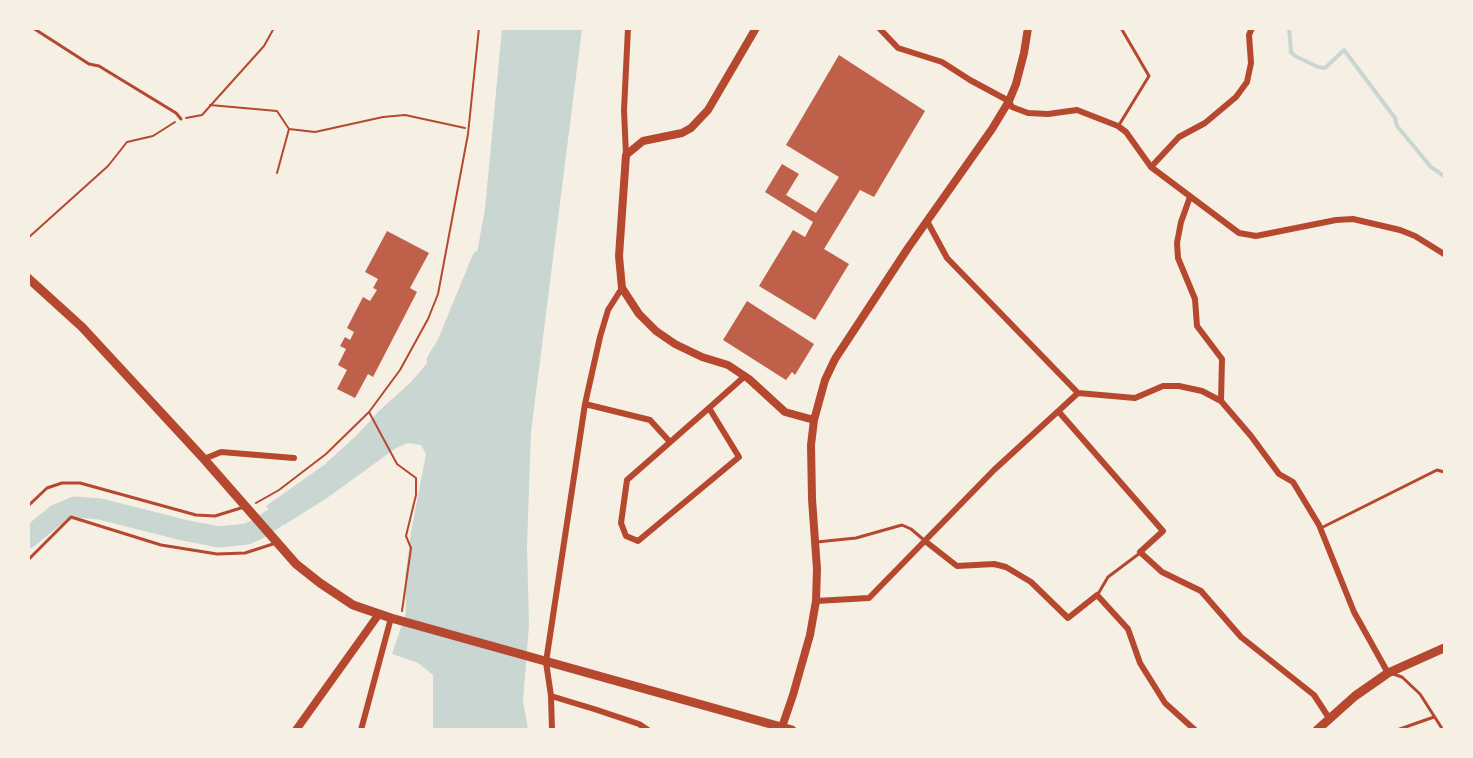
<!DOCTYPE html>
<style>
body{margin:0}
#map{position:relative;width:1473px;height:758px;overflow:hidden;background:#f6efe4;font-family:"Public Sans",sans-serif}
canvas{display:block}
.frame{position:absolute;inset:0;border:30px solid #f6efe4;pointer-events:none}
</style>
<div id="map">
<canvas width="1473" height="758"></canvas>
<div class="frame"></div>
</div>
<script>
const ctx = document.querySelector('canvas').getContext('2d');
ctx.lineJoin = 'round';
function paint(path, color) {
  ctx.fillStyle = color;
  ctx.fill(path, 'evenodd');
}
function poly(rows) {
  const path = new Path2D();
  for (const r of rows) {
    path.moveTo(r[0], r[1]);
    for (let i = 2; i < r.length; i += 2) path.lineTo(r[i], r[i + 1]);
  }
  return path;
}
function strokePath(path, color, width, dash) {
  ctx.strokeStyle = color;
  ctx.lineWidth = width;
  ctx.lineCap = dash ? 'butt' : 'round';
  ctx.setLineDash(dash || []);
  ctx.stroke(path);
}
paint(poly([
 [502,29,582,29,531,432,527,547,529,625,523,701,528,729,433,729,433,675,418,663,392,654,406,613,405,580,411,532,426,454,421,445,408,443,396,448,327,498,284,525,266,506,324,465,356,436,380,410,411,382,465,319,485,209]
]), '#c9d6d2');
strokePath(poly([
 [1289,28,1291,52,1295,56,1318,67,1325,68,1344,50,1395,118,1397,126,1431,167,1444,176]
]), '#c9d6d2', 4);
strokePath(poly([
 [437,361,447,345,482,260],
 [28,538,56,515,75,507,100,509,183,530,219,537,247,534,260,528,299,501]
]), '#c9d6d2', 21);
paint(poly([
 [839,55,925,111,874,197,860,190,824,249,849,264,815,320,759,286,793,230,805,237,813,222,765,192,782,164,799,174,786,195,816,213,839,177,786,145],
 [387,231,429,253,410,288,417,292,373,377,368,374,355,398,337,389,347,370,338,365,346,349,340,346,345,337,350,340,354,332,347,328,363,297,370,301,377,290,373,288,378,279,365,272],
 [747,301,814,344,795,375,792,372,786,380,723,340]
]), '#bf614a');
strokePath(poly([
 [210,105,277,111,289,129,277,173],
 [186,118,202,115,264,46,274,28],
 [289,129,315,132,383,117,405,115,465,128],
 [28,238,108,166,127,142,153,136,175,122],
 [369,412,397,464,416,478,416,495,406,536,411,548,402,611],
 [256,503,279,490,326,454,369,412,400,370,428,319,438,294,468,134,479,28]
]), '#b5482f', 2);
strokePath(poly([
 [33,28,89,64,99,66,176,113,181,119],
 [1119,125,1149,76,1121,28],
 [28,506,47,488,62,483,80,483,196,515,215,516,244,507],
 [1321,528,1437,470,1444,472],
 [817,542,856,538,902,525,911,529,924,540],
 [28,560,71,517,161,545,217,554,245,553,276,543],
 [1098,594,1108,577,1140,553],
 [1393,674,1402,677,1420,694,1443,730],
 [1397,730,1434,717]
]), '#b5482f', 3);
strokePath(poly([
 [879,28,898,48,942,62,970,80,1009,101,1012,107,1028,113,1048,114,1077,110,1118,126,1126,132,1151,167,1239,233,1256,236,1336,220,1353,219,1400,230,1415,236,1444,254],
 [626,155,624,110,628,28],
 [1151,167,1179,137,1205,123,1236,97,1247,82,1251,63,1249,35,1252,28],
 [1190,197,1181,222,1177,243,1178,258,1195,299,1197,326,1222,359,1221,401,1251,436,1279,474,1293,482,1319,525,1354,612,1388,673],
 [927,221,947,258,1078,393],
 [585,404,650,420,670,442],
 [709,408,739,457,638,541,626,536,621,523,627,480,709,408,745,376],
 [1059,412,1163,531,1140,552,1162,572,1201,591,1241,637,1314,695,1329,718],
 [204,459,221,452,294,458],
 [925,541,957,566,994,564,1006,567,1031,582,1068,618,1097,595,1128,629,1140,663,1165,703,1195,730],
 [816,601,869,598,994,470,1078,393,1135,398,1163,386,1179,386,1202,391,1221,401],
 [551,696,594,709,639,724,648,730],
 [361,730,391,618],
 [552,730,551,696,546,662,585,404,600,337,608,310,622,288]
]), '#b5482f', 6);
strokePath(poly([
 [756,28,708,110,691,128,682,133,643,141,626,155,619,256,622,288,639,314,656,331,675,344,702,357,728,365,749,379,785,412,814,420],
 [296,730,379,614],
 [781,730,793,695,810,635,816,601,817,569,812,499,811,445,814,420,825,380,835,359,908,248,992,129,1009,101,1016,84,1024,53,1028,28]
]), '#b5482f', 8);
strokePath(poly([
 [28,278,82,327,204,459,296,564,320,583,353,605,391,618,792,730],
 [1317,730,1355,696,1388,673,1444,648]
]), '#b5482f', 9);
</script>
